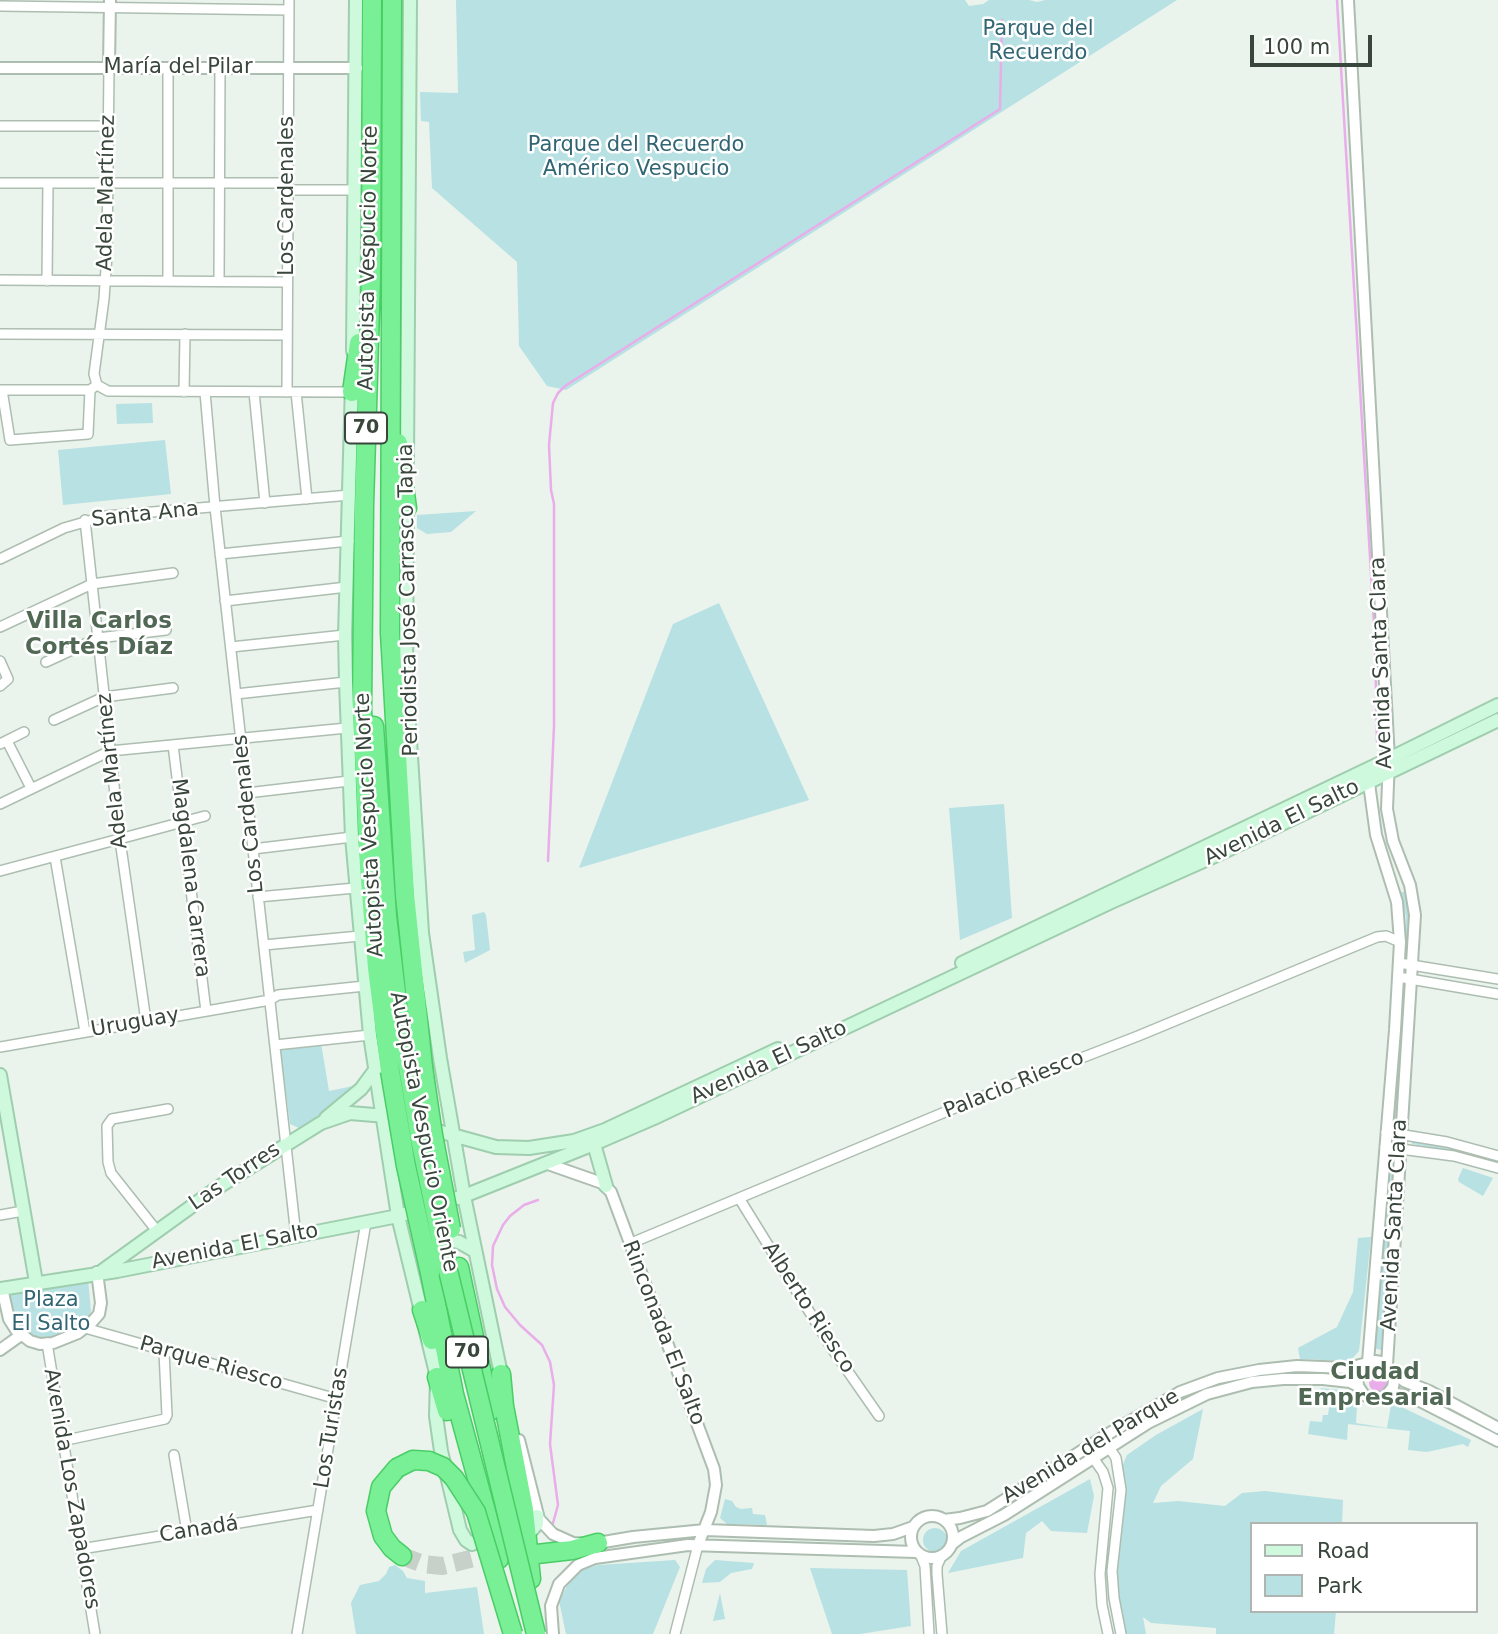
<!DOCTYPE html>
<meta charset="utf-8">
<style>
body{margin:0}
#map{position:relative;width:1498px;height:1634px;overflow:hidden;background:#eaf3ec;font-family:"DejaVu Sans",sans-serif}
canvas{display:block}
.legend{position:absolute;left:1250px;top:1522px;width:228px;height:91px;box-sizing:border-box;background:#fff;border:2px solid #b0b5b1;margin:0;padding:9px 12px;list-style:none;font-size:21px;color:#39463b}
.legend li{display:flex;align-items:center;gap:14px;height:35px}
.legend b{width:35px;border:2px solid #b0b5b1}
.scale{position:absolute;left:1250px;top:35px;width:122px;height:32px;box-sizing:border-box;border:4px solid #39463b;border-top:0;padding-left:9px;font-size:21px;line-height:24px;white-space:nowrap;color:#39463b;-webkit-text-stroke:5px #fff;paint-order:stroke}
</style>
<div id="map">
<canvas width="1498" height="1634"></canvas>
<ul class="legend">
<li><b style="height:9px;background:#cef9dd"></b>Road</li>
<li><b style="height:19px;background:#b7e1e3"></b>Park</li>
</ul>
<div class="scale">100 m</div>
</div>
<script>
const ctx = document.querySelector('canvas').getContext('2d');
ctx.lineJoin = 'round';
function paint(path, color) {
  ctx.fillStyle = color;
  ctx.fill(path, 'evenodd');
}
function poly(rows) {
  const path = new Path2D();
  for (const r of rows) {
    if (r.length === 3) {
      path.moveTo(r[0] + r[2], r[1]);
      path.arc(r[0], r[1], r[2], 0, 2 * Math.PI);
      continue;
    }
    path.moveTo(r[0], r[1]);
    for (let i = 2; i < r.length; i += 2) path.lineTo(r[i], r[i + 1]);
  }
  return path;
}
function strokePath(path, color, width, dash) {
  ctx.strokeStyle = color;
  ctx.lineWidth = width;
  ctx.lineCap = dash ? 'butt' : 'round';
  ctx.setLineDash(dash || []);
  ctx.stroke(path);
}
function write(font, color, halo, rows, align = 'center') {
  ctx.font = font + ' "DejaVu Sans",sans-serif';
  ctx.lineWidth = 5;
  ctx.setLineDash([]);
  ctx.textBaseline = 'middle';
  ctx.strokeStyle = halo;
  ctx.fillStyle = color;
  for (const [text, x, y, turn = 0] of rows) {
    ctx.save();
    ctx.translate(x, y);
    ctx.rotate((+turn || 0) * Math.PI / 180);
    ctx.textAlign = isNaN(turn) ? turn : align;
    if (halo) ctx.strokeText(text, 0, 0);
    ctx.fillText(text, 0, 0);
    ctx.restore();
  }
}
paint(poly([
 [456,0,965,0,969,6,983,4,989,0,1029,0,1037,2,1045,0,1177,0,566,390,547,386,519,346,517,262,432,188,429,122,421,121,420,92,458,93],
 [152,403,153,423,117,424,116,404],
 [165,440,171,494,63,505,58,450],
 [476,511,451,532,427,534,417,528,417,515],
 [719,603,809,800,579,868,673,624],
 [1004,804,1012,918,960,940,949,808],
 [1400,892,1407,892,1410,926,1391,1234,1381,1350,1374,1348,1388,1154,1393,1122,1406,917],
 [484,912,486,915,490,950,465,963,463,952,475,950,472,915],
 [321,1043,329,1091,358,1085,301,1129,290,1124,280,1048],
 [1412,1140,1479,1154,1498,1160,1498,1163,1453,1151,1412,1144],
 [1463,1168,1493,1178,1483,1196,1459,1182,1458,1179],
 [1371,1237,1359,1351,1350,1361,1300,1359,1298,1348,1337,1327,1353,1292,1358,1238],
 [88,1279,91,1311,88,1319,67,1335,53,1338,40,1337,24,1332,18,1326,8,1305,9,1295],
 [1403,1385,1498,1431,1498,1436,1437,1403,1404,1390],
 [1321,1388,1341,1390,1351,1404,1357,1407,1356,1423,1387,1428,1391,1405,1395,1404,1471,1440,1468,1447,1463,1444,1427,1452,1408,1450,1410,1431,1348,1424,1347,1440,1308,1434,1310,1421,1322,1422,1323,1415,1328,1415,1330,1401,1320,1399],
 [1203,1409,1193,1459,1161,1486,1153,1503,1178,1501,1225,1506,1242,1493,1265,1491,1343,1500,1342,1524,1251,1524,1251,1611,1336,1611,1334,1634,1216,1634,1216,1628,1151,1623,1143,1617,1146,1634,1124,1634,1115,1575,1121,1469,1127,1455,1156,1435],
 [1090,1479,1094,1496,1087,1533,1051,1531,1042,1521,1026,1533,1023,1558,948,1573,961,1551],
 [725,1499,732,1501,736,1507,741,1509,752,1508,753,1514,765,1515,767,1525,727,1524,720,1518],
 [935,1540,12],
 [675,1560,680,1567,653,1634,566,1634,559,1601,567,1586,580,1571,598,1565],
 [715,1560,754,1563,752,1569,731,1573,720,1582,702,1583,706,1569],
 [395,1565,403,1571,407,1578,425,1581,425,1593,477,1587,484,1634,356,1634,351,1603,360,1585,379,1581,386,1574,389,1567],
 [810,1568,907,1570,911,1626,860,1634,832,1634],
 [720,1593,725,1619,713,1621]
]), '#b7e1e3');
paint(poly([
 [1378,1383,9]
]), '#e9ade9');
strokePath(poly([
 [1337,0,1375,641,1377,741],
 [548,861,554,726,554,504,551,490,549,445,553,403,558,393,565,386,1000,109,1002,20],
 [538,1200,524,1205,510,1216,503,1225,493,1246,492,1265,497,1289,505,1307,520,1325,542,1345,550,1362,554,1385,550,1444,558,1505,553,1523]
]), '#e9ade9', 2.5);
strokePath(poly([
 [402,1556,423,1564,442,1566,502,1551]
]), '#c7d0c9', 18, [18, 9]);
const minor = poly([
 [0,6,289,10],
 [0,126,109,126],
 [0,183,288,183],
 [288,190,355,190],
 [0,280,287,282],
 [47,281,48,183],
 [168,281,168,68],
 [219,282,220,68],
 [0,334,287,335],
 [97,385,94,374,104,299,107,254,109,67],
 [97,385,108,391,352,392],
 [0,390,2,390,10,440,88,434,90,390],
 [2,390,90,390,94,387],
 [184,392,185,334],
 [205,392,215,507,296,1236],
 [254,392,265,503],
 [287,392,289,0],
 [296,392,307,499],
 [85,520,120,840,146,1021],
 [220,554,349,541],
 [0,559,64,528,106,516,350,495],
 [225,601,347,587],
 [0,627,92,584,173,573],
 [231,647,345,635],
 [0,661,8,679,0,686],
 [46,662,98,638,166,630],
 [236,694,346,682],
 [54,720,104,697,173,688],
 [7,741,31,788],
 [0,744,24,732],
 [173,745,206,1011],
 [247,793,349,781],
 [0,804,110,751,347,728],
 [253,849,352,837],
 [55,857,85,1032],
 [0,871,205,816],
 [258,897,355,888],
 [264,945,360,936],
 [1399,963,1498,979],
 [1398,977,1498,994],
 [275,1045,370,1035],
 [0,1047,270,1000,278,995,365,986],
 [1386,1132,1447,1142,1498,1156],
 [1385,1147,1454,1156,1498,1168],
 [739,1198,833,1350,879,1416],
 [0,1215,23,1211],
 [157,1231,111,1173,108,1162,107,1126,112,1119,168,1109],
 [629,1244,981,1097,1138,1036,1377,937,1386,936,1400,942],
 [85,1328,337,1399],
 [47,1343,95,1634],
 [1103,1438,1116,1458,1121,1490,1112,1571,1114,1598,1121,1634],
 [62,1441,165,1419,167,1415,164,1352],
 [1089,1452,1103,1472,1108,1488,1100,1574,1102,1605,1108,1634],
 [174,1455,187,1532],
 [81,1549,318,1510],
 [921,1556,925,1566,929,1634],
 [941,1557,937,1566,937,1574,942,1634],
 [297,1634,366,1222],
 [675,1634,698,1545]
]);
const tertiary = poly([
 [1348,0,1389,759,1387,809,1393,841,1410,885,1415,915,1387,1365],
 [109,67,110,0],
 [0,68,357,68],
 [545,1163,602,1183,611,1192,714,1469,716,1485,711,1512,698,1545],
 [2,1288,9,1319,16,1330,30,1341,40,1344,53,1343,78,1333,92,1322,99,1314,101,1303,97,1272],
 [0,1350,21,1335],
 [1368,1362,1395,1030,1400,942,1397,902,1376,835,1368,776],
 [1364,1365,1357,1374,1358,1386,1364,1395,1375,1399,1386,1396,1393,1387,1394,1381,1391,1370],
 [1390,1392,1416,1399,1498,1441],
 [519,1440,539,1519,553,1534,573,1543,592,1544,633,1537,705,1530,874,1536,893,1534,913,1527],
 [932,1537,21],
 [944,1520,960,1518,987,1511,1113,1431,1180,1392,1218,1378,1259,1370,1297,1366,1348,1368,1375,1361,1381,1362,1404,1381,1429,1391,1498,1428],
 [952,1544,961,1537,1004,1515,1148,1423,1207,1394,1252,1382,1283,1379,1323,1379,1350,1382,1358,1386],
 [553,1634,551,1606,559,1584,578,1565,595,1558,688,1545,916,1552]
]);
const secondary = poly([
 [353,351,356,0],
 [352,384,345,635,346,682,352,837,370,1035,398,1216,437,1377,436,1416,441,1451,460,1530,466,1540,472,1544],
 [407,462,410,0],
 [407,501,406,676,422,933,440,1058,464,1196,501,1374],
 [962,963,1389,759,1498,705],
 [0,1075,36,1282],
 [326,1118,361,1089,375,1070],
 [427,1128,496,1147,529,1148,574,1141,605,1130,778,1049],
 [594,1144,606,1186],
 [440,1203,464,1196,594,1144,654,1118,1109,903,1217,855,1498,720],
 [433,1242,449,1240,459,1242,475,1251],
 [102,1271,217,1188,321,1123,350,1113,386,1116],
 [0,1289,117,1271,398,1216,422,1209],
 [532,1530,537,1524,537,1516]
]);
const motorway = poly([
 [372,0,371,277,364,505,362,708,369,867,377,968,390,1071],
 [392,0,390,633,405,895,423,1067],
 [352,392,359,343],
 [398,443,407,508],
 [374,726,387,916,398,1009,408,1067],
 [459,1267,490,1411],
 [430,1273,454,1394,499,1559],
 [422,1310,432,1340],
 [501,1374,504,1406,524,1510,531,1579],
 [437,1377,447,1411],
 [397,1468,381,1487,376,1511,383,1536,392,1548,402,1556],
 [537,1554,572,1550,598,1543]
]);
strokePath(minor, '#adbeb1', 12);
strokePath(tertiary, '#adbeb1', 14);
strokePath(secondary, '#9eceae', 16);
strokePath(motorway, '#49ce66', 21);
strokePath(minor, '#fff', 9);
strokePath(tertiary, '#fff', 10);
strokePath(secondary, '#cef9dd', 12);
strokePath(motorway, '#79ef96', 18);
const motorwayBridge = poly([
 [408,1067,420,1139,444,1254,536,1634],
 [423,1067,433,1135,451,1229],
 [390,1071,406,1166,430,1273],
 [397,1468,413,1460,429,1461,443,1467,454,1478,476,1512,513,1634]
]);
strokePath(motorwayBridge, '#49ce66', 21, []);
strokePath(motorwayBridge, '#79ef96', 18);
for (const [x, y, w] of [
 [366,428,42],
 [467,1352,42]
]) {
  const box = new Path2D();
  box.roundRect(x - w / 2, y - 15.5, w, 31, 5);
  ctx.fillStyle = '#fff';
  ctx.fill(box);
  strokePath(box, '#39463b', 2);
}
write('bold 19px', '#39463b', null, [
 ["70",366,428],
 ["70",467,1352]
]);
write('21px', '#316573', '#fff', [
 ["Parque del",1038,30],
 ["Recuerdo",1038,54],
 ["Parque del Recuerdo",636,146],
 ["Américo Vespucio",636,170],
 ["Plaza",51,1301],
 ["El Salto",51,1325]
]);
write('21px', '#39463b', '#fff', [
 ["María del Pilar",178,68],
 ["Adela Martínez",107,193,-89],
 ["Los Cardenales",288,196,-90],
 ["Autopista Vespucio Norte",369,258,-89],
 ["Santa Ana",145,515,-6],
 ["Periodista José Carrasco Tapia",409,600,-91],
 ["Avenida Santa Clara",1382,663,-92],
 ["Adela Martínez",113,771,-96],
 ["Los Cardenales",249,814,-96],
 ["Avenida El Salto",1282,823,-26],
 ["Autopista Vespucio Norte",370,825,-93],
 ["Magdalena Carrera",190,878,83],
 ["Uruguay",135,1023,-10],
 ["Avenida El Salto",769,1063,-25],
 ["Palacio Riesco",1014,1085,-22],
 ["Autopista Vespucio Oriente",423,1132,79],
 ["Las Torres",235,1177,-34],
 ["Avenida Santa Clara",1395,1225,-87],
 ["Avenida El Salto",235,1247,-11],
 ["Alberto Riesco",808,1308,57],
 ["Rinconada El Salto",663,1333,69],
 ["Parque Riesco",211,1364,16],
 ["Los Turistas",332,1428,-81],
 ["Avenida del Parque",1091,1447,-31],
 ["Avenida Los Zapadores",71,1489,80],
 ["Canadá",199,1530,-9]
]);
write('bold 23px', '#516855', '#fff', [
 ["Villa Carlos",99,622],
 ["Cortés Díaz",99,648],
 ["Ciudad",1375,1373],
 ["Empresarial",1375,1399]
]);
</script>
